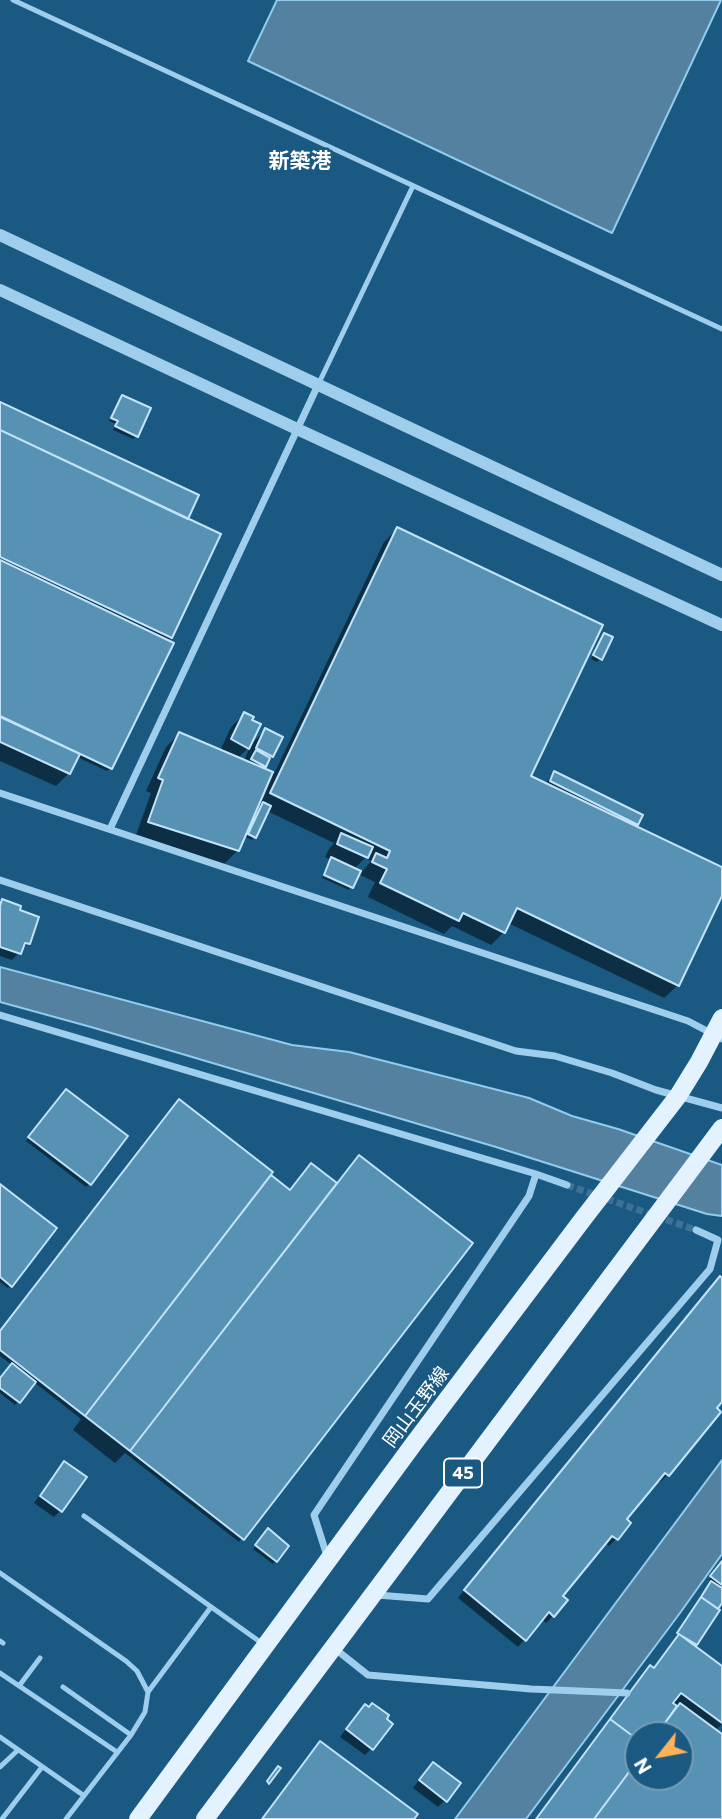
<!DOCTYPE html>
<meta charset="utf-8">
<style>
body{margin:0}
#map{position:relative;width:722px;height:1819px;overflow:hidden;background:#1a5982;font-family:Commissioner,sans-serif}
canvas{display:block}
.north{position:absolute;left:624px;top:1721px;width:70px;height:70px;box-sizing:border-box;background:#1a5982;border:2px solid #769bb4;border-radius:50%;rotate:239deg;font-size:19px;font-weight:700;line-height:28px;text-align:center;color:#fff}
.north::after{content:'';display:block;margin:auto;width:24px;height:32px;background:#fdb259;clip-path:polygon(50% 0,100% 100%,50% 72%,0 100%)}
</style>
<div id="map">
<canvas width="722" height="1819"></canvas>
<div class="north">N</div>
</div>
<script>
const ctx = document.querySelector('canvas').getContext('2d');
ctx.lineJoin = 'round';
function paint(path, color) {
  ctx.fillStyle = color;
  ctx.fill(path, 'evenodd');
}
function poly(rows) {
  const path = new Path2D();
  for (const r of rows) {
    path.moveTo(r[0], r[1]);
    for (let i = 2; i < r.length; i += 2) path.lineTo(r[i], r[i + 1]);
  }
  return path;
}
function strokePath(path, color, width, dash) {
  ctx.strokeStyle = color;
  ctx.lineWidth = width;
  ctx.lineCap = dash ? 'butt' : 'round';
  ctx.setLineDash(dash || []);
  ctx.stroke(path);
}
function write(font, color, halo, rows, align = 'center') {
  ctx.font = font + ' Commissioner,"Noto Sans JP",sans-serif';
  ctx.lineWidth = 5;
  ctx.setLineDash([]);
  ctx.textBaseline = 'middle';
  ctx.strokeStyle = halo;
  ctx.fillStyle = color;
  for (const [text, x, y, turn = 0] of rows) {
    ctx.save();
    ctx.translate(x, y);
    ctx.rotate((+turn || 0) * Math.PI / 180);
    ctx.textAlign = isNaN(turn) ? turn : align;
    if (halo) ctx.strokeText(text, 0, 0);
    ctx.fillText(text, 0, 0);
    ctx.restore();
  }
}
const water = poly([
 [277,0,721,0,612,233,248,61,277,0],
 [0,967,292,1045,349,1052,529,1098,572,1116,618,1129,722,1165,722,1216,707,1214,496,1147,91,1027,0,1002,0,967],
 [722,1460,722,1554,680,1613,526,1819,455,1819,722,1460]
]);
paint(water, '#53819f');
strokePath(water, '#91cced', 2);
paint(poly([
 [122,397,136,436,133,439,113,430,116,424,109,421,119,400],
 [0,404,186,520,171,637,167,642,111,768,107,771,77,757,69,773,56,786,0,761],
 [397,529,528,776,544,784,555,774,637,824,634,827,722,869,722,892,678,985,664,998,508,923,504,932,491,945,452,926,444,934,368,897,375,882,358,874,349,890,322,878,331,860,325,857,329,849,334,843,267,811,255,836,252,840,244,836,238,850,224,864,136,835,151,793,146,791,166,747,179,734,220,751,231,727,244,714,249,747,237,759,244,761,251,744,266,730,271,756,261,769,274,774,384,542],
 [257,806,260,808,248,835,245,834],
 [365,858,371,861,361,873,354,869],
 [605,635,600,659,597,662,591,659],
 [3,901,28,943,12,960,0,956,0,904],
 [63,1094,89,1184,86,1187,26,1141],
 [311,1165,336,1185,242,1538,239,1542,125,1453,115,1463,73,1430,81,1419,34,1382,15,1405,0,1393,0,1380,12,1365,0,1356,0,1332,263,1182,288,1191],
 [0,1187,11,1285,8,1288,0,1282],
 [722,1280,722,1399,714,1409,719,1412,668,1475,660,1482,657,1480,624,1519,616,1539,609,1546,605,1542,560,1596,553,1616,546,1623,542,1619,518,1647,458,1598,713,1286],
 [64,1463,61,1510,54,1517,34,1503,57,1471],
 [265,1533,276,1561,273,1564,253,1549],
 [722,1562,722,1600,715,1609,718,1611,693,1647,722,1668,722,1724,715,1731,722,1736,722,1819,535,1819,640,1678,650,1667,653,1669,669,1647,678,1638,676,1636,712,1583,709,1580],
 [638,1735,680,1735,680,1777,638,1777],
 [358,1713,372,1748,365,1755,340,1737],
 [426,1771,445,1800,438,1807,413,1788]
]), '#0007');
const building = poly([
 [122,395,151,408,138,437,115,426,118,421,111,418,122,395],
 [0,402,199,495,188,519,0,430,0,402],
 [0,430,221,534,172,638,0,557,0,430],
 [397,527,603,625,531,776,722,867,722,896,679,986,517,908,505,933,463,913,459,921,380,883,387,869,372,862,376,853,387,858,390,851,270,793,397,527],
 [0,560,174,643,112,769,0,716,0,560],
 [604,633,613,637,602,660,593,655,604,633],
 [244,712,254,717,252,720,261,724,249,749,231,739,244,712],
 [0,717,80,754,70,774,0,742,0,717],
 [265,728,283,737,273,757,256,748,265,728],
 [179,732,273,772,239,851,148,822,163,780,158,778,179,732],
 [256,750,270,758,266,767,251,759,256,750],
 [554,771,643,815,638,825,550,781,554,771],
 [263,802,271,806,256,838,248,834,263,802],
 [341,833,373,847,368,858,337,844,341,833],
 [331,857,361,871,353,888,324,875,331,857],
 [2,899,21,906,20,910,39,917,30,944,25,943,21,954,0,947,0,906,2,899],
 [66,1089,128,1136,91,1185,28,1137,66,1089],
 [179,1099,273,1172,85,1416,0,1350,0,1331,179,1099],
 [359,1155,473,1243,244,1540,130,1451,359,1155],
 [311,1163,337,1183,130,1451,85,1416,271,1175,290,1190,311,1163],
 [0,1184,57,1228,12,1287,0,1277,0,1184],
 [720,1276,722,1278,722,1402,717,1408,721,1412,669,1476,665,1473,627,1519,631,1523,618,1540,612,1536,563,1596,568,1600,554,1617,549,1612,526,1641,464,1590,720,1276],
 [12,1363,36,1382,20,1403,0,1388,0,1378,12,1363],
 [64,1461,87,1477,62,1512,40,1496,64,1461],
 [268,1528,289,1546,277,1562,255,1545,268,1528],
 [722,1561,722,1585,710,1576,722,1561],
 [711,1581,722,1588,722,1603,718,1609,701,1597,711,1581],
 [701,1597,720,1610,697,1645,677,1633,701,1597],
 [679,1634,722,1666,722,1723,681,1693,673,1703,677,1706,656,1735,638,1735,638,1740,610,1719,650,1665,654,1668,679,1634],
 [372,1703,389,1715,387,1719,393,1724,373,1750,346,1729,365,1704,369,1707,372,1703],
 [680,1703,722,1734,722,1819,594,1819,638,1760,638,1777,680,1777,680,1735,656,1735,680,1703],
 [610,1719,638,1740,638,1760,594,1819,536,1819,610,1719],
 [320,1741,418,1814,414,1819,262,1819,320,1741],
 [433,1762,461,1783,447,1802,419,1780,433,1762],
 [278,1766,281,1768,269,1784,267,1781,278,1766]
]);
paint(building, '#5792b5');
strokePath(building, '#c3e4f8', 2);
strokePath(poly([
 [567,1185,696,1230]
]), '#3c7295', 7, [7, 3.5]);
strokePath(poly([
 [13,0,722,329],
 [318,385,413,186],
 [84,1516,263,1644],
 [0,1573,126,1661,137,1671,148,1692,145,1712,131,1735,66,1819],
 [0,1641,3,1643],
 [0,1673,117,1752],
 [19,1686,40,1658],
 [63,1687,131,1735],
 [148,1692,211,1607],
 [0,1737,83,1795],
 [0,1767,18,1750],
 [2,1819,42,1767]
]), '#9eceeb', 5);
strokePath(poly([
 [0,793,688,1021,722,1039],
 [110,829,318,385],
 [0,880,516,1051,555,1056,612,1073,656,1090,722,1108],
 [0,1015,536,1174,567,1185],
 [327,1556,314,1515,529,1196,536,1174],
 [377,1595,428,1599,710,1269,718,1240,696,1230],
 [334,1648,368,1675,531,1689,627,1693]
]), '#9eceeb', 7);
strokePath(poly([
 [0,235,722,575],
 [0,290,297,429,722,625]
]), '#9eceeb', 12);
strokePath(poly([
 [138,1819,415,1442,583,1219,678,1096,699,1062,722,1018],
 [205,1819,722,1128]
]), '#e2f2ff', 18);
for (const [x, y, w] of [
 [463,1473,38]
]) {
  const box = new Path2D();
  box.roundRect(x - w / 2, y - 14.5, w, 29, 5);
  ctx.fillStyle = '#1a5982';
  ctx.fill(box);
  strokePath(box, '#fff', 2);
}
write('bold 18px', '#fff', null, [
 ["45",463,1473]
]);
write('19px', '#fff', '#1a5982', [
 ["岡山玉野線",416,1407,-53]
]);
write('bold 21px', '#fff', '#1a5982', [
 ["新築港",300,161]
]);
</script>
